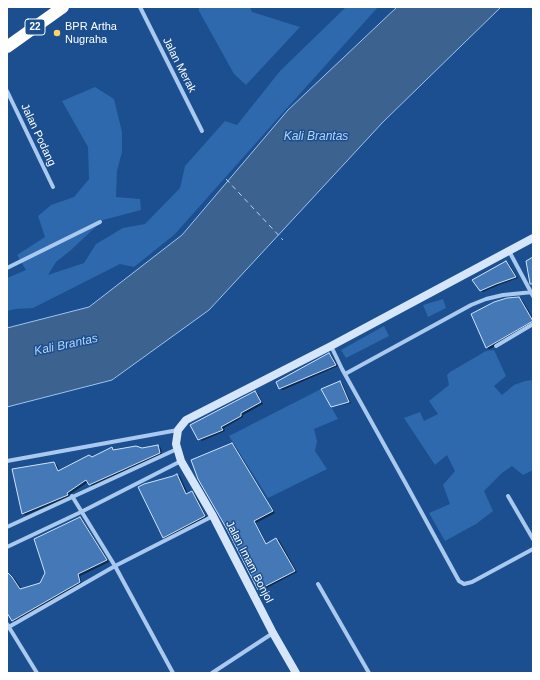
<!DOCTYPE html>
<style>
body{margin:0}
#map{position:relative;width:540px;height:680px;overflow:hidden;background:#1b4f8f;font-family:Arial,sans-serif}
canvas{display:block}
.frame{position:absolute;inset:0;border:8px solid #fff;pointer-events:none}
</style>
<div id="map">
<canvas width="540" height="680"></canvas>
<div class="frame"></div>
</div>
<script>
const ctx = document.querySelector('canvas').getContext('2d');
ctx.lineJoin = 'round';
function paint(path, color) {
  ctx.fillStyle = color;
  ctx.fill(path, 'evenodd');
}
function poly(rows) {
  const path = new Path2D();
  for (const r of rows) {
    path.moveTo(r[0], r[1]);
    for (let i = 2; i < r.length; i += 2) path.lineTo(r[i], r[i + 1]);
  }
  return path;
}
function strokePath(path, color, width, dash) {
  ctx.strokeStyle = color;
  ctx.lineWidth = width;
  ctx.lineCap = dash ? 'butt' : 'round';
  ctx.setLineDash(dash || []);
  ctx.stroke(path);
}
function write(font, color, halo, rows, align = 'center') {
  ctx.font = font + ' Arial,sans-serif';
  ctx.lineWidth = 3;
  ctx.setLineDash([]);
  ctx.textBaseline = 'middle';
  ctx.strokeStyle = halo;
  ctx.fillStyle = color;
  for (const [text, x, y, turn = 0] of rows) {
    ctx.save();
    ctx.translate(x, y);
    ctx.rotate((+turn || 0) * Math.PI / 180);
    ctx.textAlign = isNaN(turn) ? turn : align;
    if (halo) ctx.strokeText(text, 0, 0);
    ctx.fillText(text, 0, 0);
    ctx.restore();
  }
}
paint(poly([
 [199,7,250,7,252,12,300,27,246,85,234,74,199,11],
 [346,7,378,7,279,117,175,234,134,267,120,264,33,308,15,309,7,311,7,278,26,270,17,255,45,237,38,216,51,205,74,197,89,179,88,147,62,101,95,87,114,99,122,132,122,152,117,171,116,197,140,199,141,210,103,220,71,250,56,262,48,275,84,263,96,244,123,228,145,224,180,188,185,166,225,121,237,125,280,71],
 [443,299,446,308,428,317,423,305],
 [384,326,389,336,346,358,341,350],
 [494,350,506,376,494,386,502,395,514,385,525,381,533,380,533,470,523,475,512,466,502,473,484,491,493,511,476,524,445,541,429,513,450,504,443,485,455,471,447,455,435,465,404,418,420,412,424,421,438,414,429,401,449,385,447,375,450,372,486,351],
 [321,389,338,419,314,429,317,441,315,451,327,469,268,498,229,436]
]), '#2e69ad');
const water = poly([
 [397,7,501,7,383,122,209,310,112,380,7,407,7,328,89,307,182,235,288,110,397,7]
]);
paint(water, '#3c6290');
strokePath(water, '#9cc4f0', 1);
paint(poly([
 [506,262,509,264,518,278,499,285,483,292,481,291],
 [519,298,522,300,533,318,533,323,490,349,487,348,472,314],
 [329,354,332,356,338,366,283,390,280,389,277,383],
 [340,382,342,383,350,401,332,406],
 [255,392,258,394,263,404,243,415,243,417,224,428,225,431,202,441,199,439],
 [351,402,351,403,334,407],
 [232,444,234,445,275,513,256,523,267,544,276,539,279,540,297,572,261,591,258,590],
 [158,446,161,448,162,454,92,486,88,482,69,495,70,497,26,515,23,514,13,470,54,463,57,465,60,472,112,449,114,450,142,449],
 [177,475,180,476,188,494,192,492,195,494,207,518,166,539,163,537],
 [80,518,82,519,109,562,80,576,82,584,15,622,13,620,7,611,7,572,15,579,22,589,40,583]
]), '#0007');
strokePath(poly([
 [226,179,283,240]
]), '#b5d3f5', 1, [5, 4]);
const building = poly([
 [533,257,533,284,530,284,526,261,533,257],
 [506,261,516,277,496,284,480,291,472,280,506,261],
 [519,297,533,321,486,348,471,314,494,302,507,298,519,297],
 [329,353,336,365,279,389,276,382,329,353],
 [340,381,349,402,331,407,321,389,340,381],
 [255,391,261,402,241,413,241,416,221,427,223,430,198,440,190,425,255,391],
 [232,443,273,511,254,521,266,544,276,538,295,571,258,590,228,531,198,479,191,460,232,443],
 [158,445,160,453,89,485,86,480,67,493,68,495,22,514,12,469,54,462,58,471,89,455,92,457,112,447,113,450,136,446,142,448,158,445],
 [177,474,186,494,192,491,205,516,163,538,138,487,144,484,173,476,177,474],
 [80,517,107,560,78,574,80,582,12,621,7,613,7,572,12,577,20,589,40,583,45,573,34,539,80,517]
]);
paint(building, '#4478b7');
strokePath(building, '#cfe3fa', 1);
strokePath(poly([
 [140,7,202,131],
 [7,91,53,187],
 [509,251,533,296],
 [7,268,100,222],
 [331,346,342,369,406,484,459,581,464,584,472,582,533,549],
 [496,346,533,324],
 [345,374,471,305,486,299,503,295,533,292],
 [7,461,178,430],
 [72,496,115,566,173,673],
 [508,496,533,539],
 [7,527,177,449],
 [7,547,81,512,181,461],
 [318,584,369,673],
 [7,624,37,673],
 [7,628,115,566,213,516],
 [212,673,273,633]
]), '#a9c9ee', 4);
strokePath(poly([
 [296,673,273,633,213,516,181,461,176,444,178,430,186,420,331,346,533,238]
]), '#d6e6fa', 8);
strokePath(poly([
 [7,47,63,7]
]), '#fff', 12);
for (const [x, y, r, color] of [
 [57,33,4,"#ffd166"]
]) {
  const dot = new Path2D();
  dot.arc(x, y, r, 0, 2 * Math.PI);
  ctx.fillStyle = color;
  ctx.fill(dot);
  strokePath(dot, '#1b4f8f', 1.5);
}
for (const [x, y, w] of [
 [35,27,20]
]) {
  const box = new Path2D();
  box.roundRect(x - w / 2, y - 8, w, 16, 3);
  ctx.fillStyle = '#1b4f8f';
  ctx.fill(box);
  strokePath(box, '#fff', 1);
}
write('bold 10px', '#fff', null, [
 ["22",35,27]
]);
write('11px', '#fff', '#1b4f8f', [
 ["BPR Artha",65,27],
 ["Nugraha",65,40]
], 'left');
write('11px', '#fff', '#1b4f8f', [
 ["Jalan Merak",179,65,63],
 ["Jalan Podang",38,135,65],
 ["Jalan Imam Bonjol",249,562,63]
]);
write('italic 12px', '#b5d3f5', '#1b4f8f', [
 ["Kali Brantas",316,137],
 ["Kali Brantas",66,345,-12]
]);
</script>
